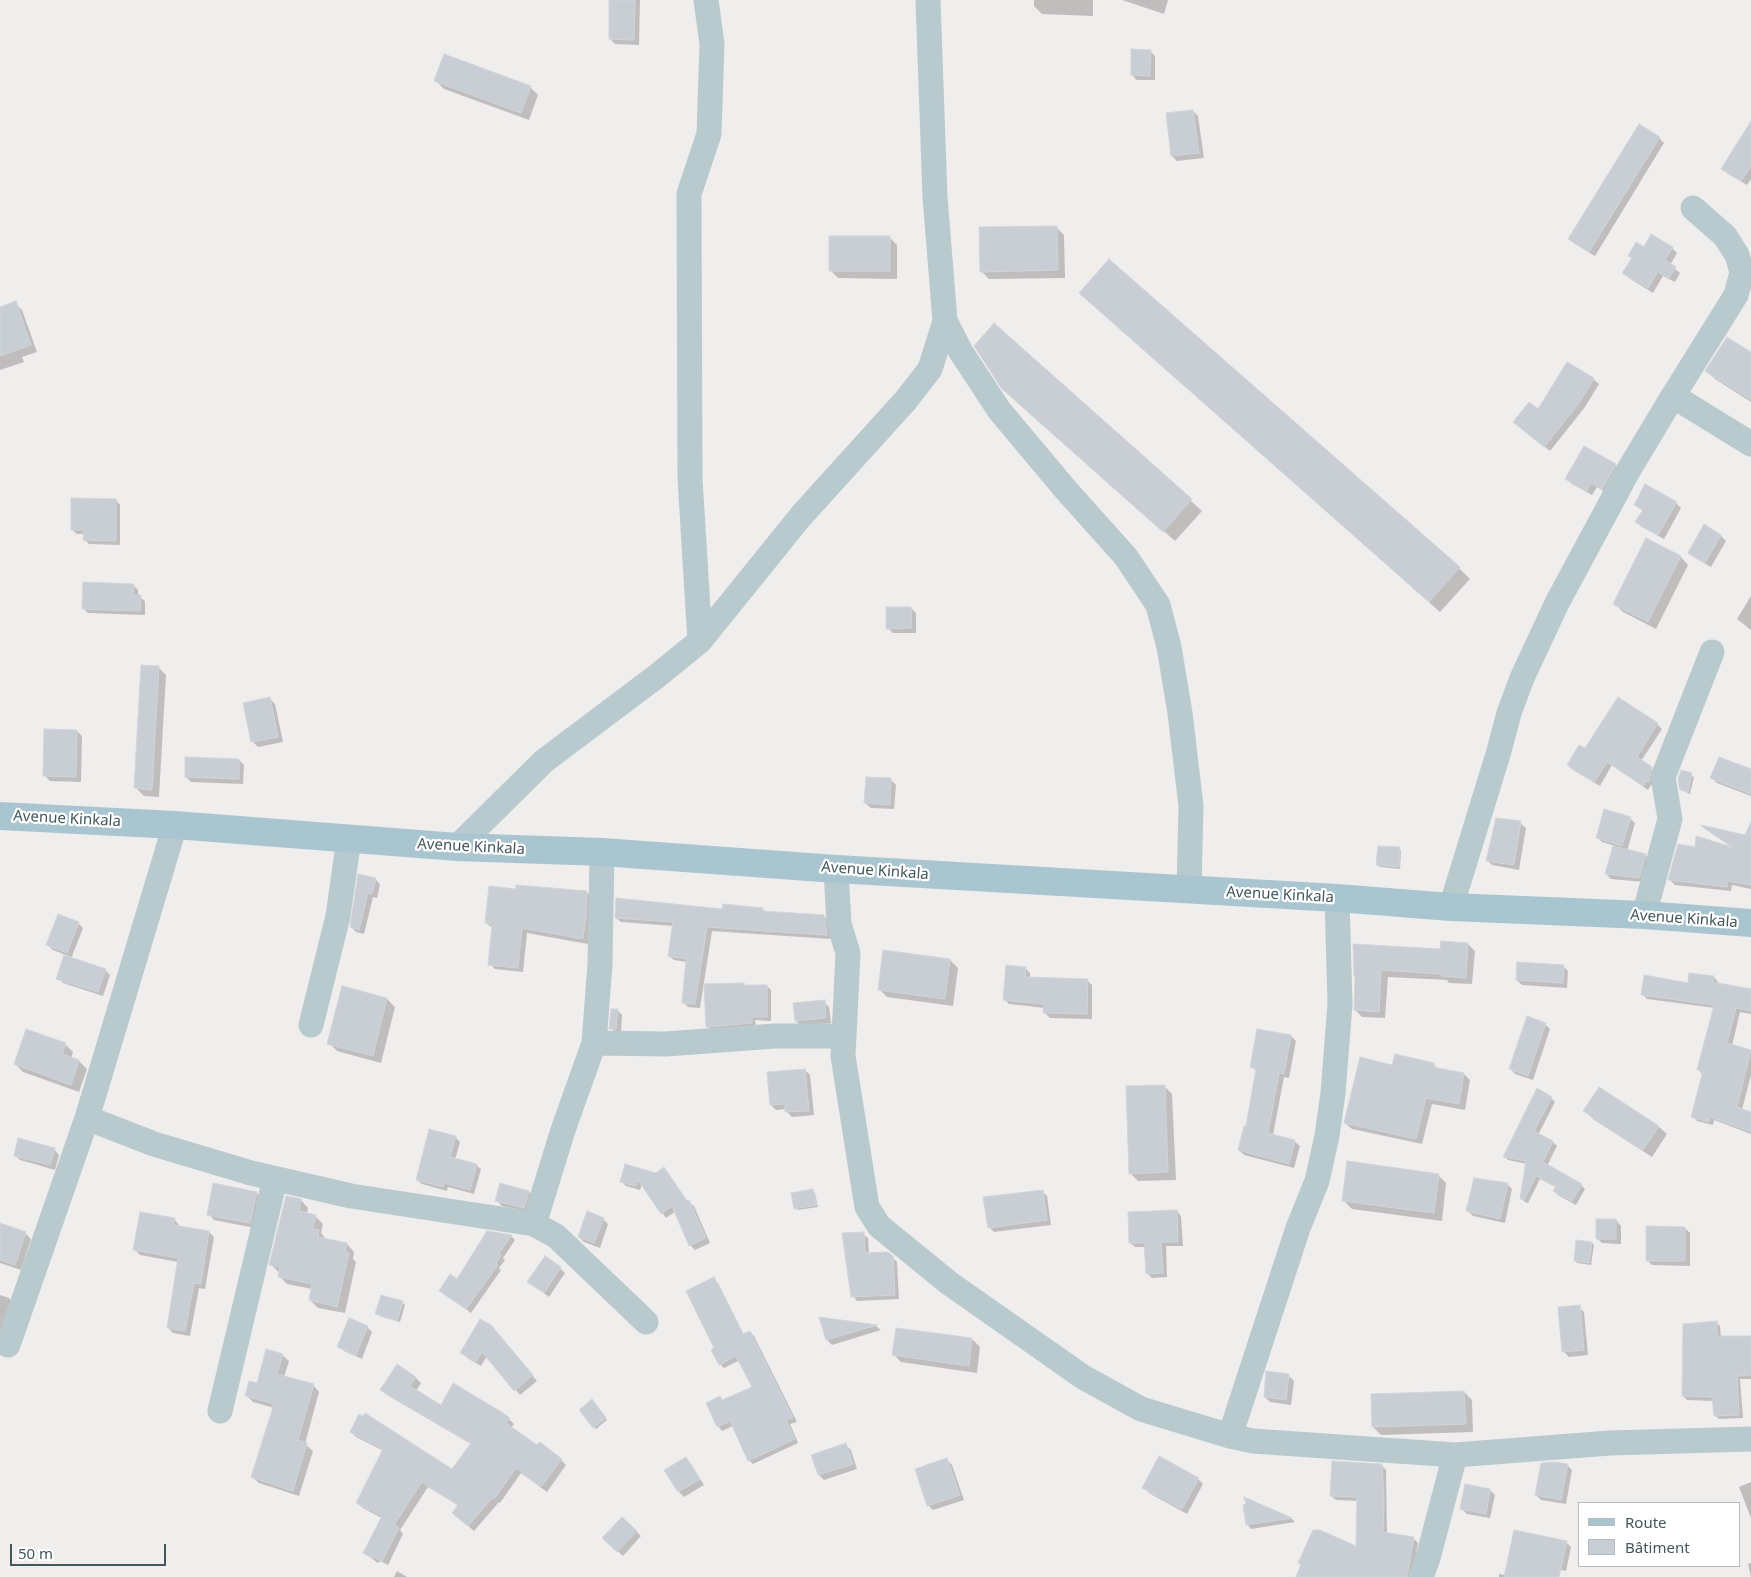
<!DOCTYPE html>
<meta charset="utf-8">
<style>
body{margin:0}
#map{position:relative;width:1751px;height:1577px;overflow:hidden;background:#f0eded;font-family:"Noto Sans",sans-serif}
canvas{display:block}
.legend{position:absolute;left:1578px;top:1502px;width:162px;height:65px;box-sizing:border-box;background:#fff;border:1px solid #b4bcbe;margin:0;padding:6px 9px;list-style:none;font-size:15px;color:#43575c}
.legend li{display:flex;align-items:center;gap:10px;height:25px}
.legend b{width:25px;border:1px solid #b4bcbe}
.scale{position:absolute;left:10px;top:1544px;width:156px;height:22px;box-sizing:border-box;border:2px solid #43575c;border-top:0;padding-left:6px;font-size:15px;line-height:18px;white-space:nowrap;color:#43575c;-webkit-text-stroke:4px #fff;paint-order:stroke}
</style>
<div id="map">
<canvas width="1751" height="1577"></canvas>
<ul class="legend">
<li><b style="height:6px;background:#a9c6d0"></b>Route</li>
<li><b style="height:14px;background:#c8ced3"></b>Bâtiment</li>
</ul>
<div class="scale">50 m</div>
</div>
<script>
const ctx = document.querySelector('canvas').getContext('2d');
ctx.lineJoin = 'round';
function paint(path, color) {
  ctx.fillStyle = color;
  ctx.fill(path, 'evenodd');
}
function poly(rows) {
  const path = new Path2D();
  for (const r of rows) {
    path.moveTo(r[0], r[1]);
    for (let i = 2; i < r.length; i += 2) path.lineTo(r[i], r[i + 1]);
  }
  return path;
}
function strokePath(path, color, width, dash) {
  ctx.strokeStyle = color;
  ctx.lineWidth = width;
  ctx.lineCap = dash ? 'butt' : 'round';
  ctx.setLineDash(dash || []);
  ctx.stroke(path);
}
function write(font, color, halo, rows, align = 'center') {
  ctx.font = font + ' "Noto Sans",sans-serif';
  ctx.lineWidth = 4.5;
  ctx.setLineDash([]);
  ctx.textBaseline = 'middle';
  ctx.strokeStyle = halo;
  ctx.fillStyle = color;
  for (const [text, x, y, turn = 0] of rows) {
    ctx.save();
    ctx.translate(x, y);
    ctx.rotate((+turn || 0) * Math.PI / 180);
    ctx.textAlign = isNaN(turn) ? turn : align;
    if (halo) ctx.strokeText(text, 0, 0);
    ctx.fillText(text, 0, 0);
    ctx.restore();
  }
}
paint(poly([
 [611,0,640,0,639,45,615,44,610,39],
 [1034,0,1093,0,1093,16,1042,14,1034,6],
 [1122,0,1168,0,1164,14],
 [1150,51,1155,56,1155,80,1137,80,1132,75],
 [436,81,530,87,538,95,529,120,444,89],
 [1193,111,1198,116,1204,158,1177,161,1172,156],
 [1751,123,1751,179,1747,185,1728,174,1723,169],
 [1659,138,1664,143,1595,256,1575,244,1570,239],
 [1056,227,1064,235,1065,278,989,279,981,271],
 [889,237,897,245,897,279,838,278,830,270],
 [1644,248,1672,248,1677,253,1670,265,1680,273,1675,282,1663,276,1653,293,1629,278,1624,273,1633,259,1629,255],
 [1080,293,1459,568,1470,579,1440,612],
 [15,303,22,310,37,352,22,357,24,362,0,370,0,308],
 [994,325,1202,511,1175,541,1015,399],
 [1751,353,1751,402,1715,379,1707,371],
 [1567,363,1593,379,1599,384,1585,407,1550,451,1520,427,1538,411],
 [1615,465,1620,470,1607,493,1597,487,1592,495,1572,484,1567,479],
 [116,500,120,505,120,545,89,544,85,540,85,534,77,534,72,530],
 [1676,503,1681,508,1664,539,1642,527,1637,522,1643,511,1635,505],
 [1721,536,1726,541,1711,567,1695,558,1689,553],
 [1647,540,1681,557,1688,565,1656,629,1623,612,1615,604],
 [133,585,138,590,138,596,145,601,145,615,88,613,83,608],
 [1751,596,1751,630,1737,619],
 [911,608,916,613,916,633,893,633,888,628],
 [158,667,166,675,159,797,144,796,136,788],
 [270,699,275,704,283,742,258,747,253,742],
 [1657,724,1662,729,1641,761,1656,773,1654,786,1651,785,1648,790,1612,765,1600,786,1573,770,1568,765,1585,750],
 [77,731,82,736,81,782,50,781,45,776],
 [239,760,244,765,243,784,191,782,186,777],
 [1751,770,1751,796,1717,783,1712,778],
 [1682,772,1694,777,1690,794,1681,790],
 [891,780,896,785,894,809,871,808,865,803],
 [1630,818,1635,823,1627,851,1645,855,1650,860,1644,882,1611,879,1606,874,1615,846,1602,842,1597,837],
 [1520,823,1526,828,1519,870,1492,865,1487,860],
 [1703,826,1749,837,1751,830,1751,889,1732,885,1731,891,1675,885,1670,880,1696,848,1733,848],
 [1399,848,1401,851,1400,869,1380,867,1378,865],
 [360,875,375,879,380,884,377,898,373,897,364,934,356,932,351,927],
 [517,891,586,892,592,897,591,923,588,944,527,933,523,972,495,969,490,964,493,928,486,923],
 [762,909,766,912,824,916,828,921,831,939,712,931,700,1008,688,1007,683,1002,687,962,674,960,669,956,674,926,621,922,616,918],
 [78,923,83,928,71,959,105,970,110,975,103,996,63,983,58,978,71,957,53,950,48,945],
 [1468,944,1475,951,1472,984,1449,983,1447,980,1388,977,1385,1018,1362,1017,1355,1010,1356,977,1441,950],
 [950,960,958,968,953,1006,887,997,879,989],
 [1563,966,1568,971,1567,988,1522,985,1517,980],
 [1025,968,1030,973,1030,978,1087,980,1092,985,1092,1019,1050,1018,1045,1013,1045,1008,1009,1004,1004,999],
 [1714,977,1718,982,1718,984,1751,991,1751,1014,1740,1012,1732,1046,1751,1051,1751,1075,1742,1110,1751,1113,1751,1134,1714,1120,1713,1125,1697,1121,1693,1117,1703,1075,1698,1069,1715,1008,1647,999,1642,994],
 [744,984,745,986,767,986,771,990,771,1021,755,1020,756,1027,711,1030,707,1026],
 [343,988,387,999,395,1007,381,1063,337,1051,329,1043],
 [824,1002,829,1007,831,1023,801,1026,796,1021],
 [617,1010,622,1015,621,1034,616,1033,611,1028],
 [1545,1024,1550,1029,1533,1080,1515,1074,1510,1068],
 [1258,1030,1291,1036,1296,1041,1289,1078,1284,1077,1273,1135,1294,1141,1300,1146,1294,1168,1244,1155,1239,1150,1247,1128,1257,1072,1252,1067],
 [65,1044,73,1052,71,1058,79,1061,87,1069,79,1092,23,1072,15,1064],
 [1433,1064,1438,1069,1464,1074,1470,1080,1465,1110,1432,1104,1422,1144,1352,1129,1345,1123,1393,1066],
 [805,1070,810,1075,814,1115,792,1117,787,1112,786,1109,776,1110,771,1105],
 [1164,1086,1172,1094,1176,1180,1138,1181,1130,1173],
 [1600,1088,1659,1127,1667,1134,1652,1157,1593,1119,1585,1111],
 [1551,1098,1555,1102,1538,1135,1553,1142,1557,1146,1547,1166,1581,1185,1585,1189,1576,1205,1558,1195,1554,1191,1556,1187,1540,1179,1528,1203,1525,1202,1521,1198,1527,1164,1508,1160,1504,1156],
 [455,1137,460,1142,455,1160,476,1165,481,1169,474,1194,448,1187,447,1191,422,1184,417,1180],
 [54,1149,59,1155,55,1170,20,1160,15,1155],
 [664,1169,688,1202,694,1206,710,1243,695,1250,690,1245,676,1211,666,1218,642,1184,640,1190,626,1186,622,1182,656,1174],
 [1438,1175,1446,1183,1442,1221,1352,1209,1344,1201],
 [1507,1184,1512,1189,1505,1223,1473,1216,1468,1211],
 [813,1191,815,1193,818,1207,798,1210,796,1208],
 [1042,1191,1047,1196,1051,1225,994,1232,989,1227],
 [529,1192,534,1197,529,1212,502,1206,497,1201],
 [257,1193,262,1198,255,1228,214,1220,209,1214],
 [301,1200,308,1208,307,1214,315,1216,323,1224,321,1233,326,1239,347,1244,354,1252,353,1259,356,1262,345,1313,318,1308,310,1300,312,1289,287,1284,280,1277,280,1273,271,1265],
 [1177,1211,1181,1216,1183,1246,1166,1246,1167,1277,1152,1278,1147,1273,1145,1247,1135,1247,1130,1243],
 [174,1219,179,1225,179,1227,209,1232,214,1237,205,1289,199,1288,190,1336,173,1333,168,1328,178,1262,140,1255,135,1250],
 [603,1219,608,1224,600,1248,584,1242,579,1237],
 [1616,1220,1621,1226,1621,1244,1602,1243,1597,1238],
 [0,1225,25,1233,31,1239,21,1270,0,1263],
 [1685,1228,1690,1233,1690,1266,1652,1265,1647,1260],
 [863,1234,868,1238,869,1254,892,1257,897,1262,899,1299,857,1301,853,1296],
 [511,1236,515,1240,503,1258,505,1260,499,1268,501,1270,471,1313,441,1291,457,1281],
 [1578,1241,1592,1243,1594,1245,1591,1265,1577,1263,1575,1260],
 [560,1268,565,1273,549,1297,529,1282],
 [714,1279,718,1283,744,1335,750,1332,754,1336,797,1422,790,1424,798,1443,753,1464,749,1460,733,1426,722,1431,718,1426,720,1397,724,1401,754,1387,740,1360,724,1368,720,1364,716,1349],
 [0,1295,9,1298,15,1304,0,1347],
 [402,1302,405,1305,400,1322,379,1316,377,1314],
 [1579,1307,1584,1312,1588,1355,1569,1357,1564,1352],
 [820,1318,876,1326,881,1330,832,1345,827,1340],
 [1716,1322,1720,1326,1721,1338,1751,1338,1751,1379,1740,1379,1743,1418,1719,1419,1715,1415,1714,1401,1687,1400,1683,1396],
 [367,1327,372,1332,362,1359,344,1351,339,1346],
 [496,1332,537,1381,520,1395,487,1356,481,1366,467,1358,462,1353],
 [972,1339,980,1347,977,1373,901,1362,893,1354],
 [282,1355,289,1361,284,1377,313,1385,319,1392,305,1444,313,1451,299,1496,259,1483,252,1477,274,1408,253,1402,246,1395],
 [1289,1376,1294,1381,1291,1405,1270,1402,1265,1397],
 [416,1378,421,1383,416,1391,441,1407,509,1419,514,1424,511,1428,538,1447,561,1460,566,1465,547,1492,521,1473,500,1503,499,1502,474,1531,459,1518,459,1506,428,1487,400,1530,403,1534,388,1565,380,1561,378,1563,364,1553,382,1518,363,1508,358,1503,384,1451,356,1437,351,1432,452,1471,471,1444,387,1395,381,1390],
 [1464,1392,1472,1400,1473,1432,1381,1435,1373,1427],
 [594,1403,607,1420,596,1429,594,1427],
 [846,1445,851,1450,857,1469,824,1480,819,1475,813,1456],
 [686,1458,691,1464,704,1485,684,1497,679,1492],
 [947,1460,952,1465,964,1500,933,1510,928,1505],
 [1567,1465,1572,1470,1566,1504,1541,1500,1536,1495],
 [1382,1466,1386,1470,1387,1534,1413,1538,1418,1543,1412,1577,1297,1577,1357,1548,1359,1501,1336,1500,1331,1496],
 [1198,1479,1203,1484,1187,1514,1149,1493,1144,1488],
 [1751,1482,1751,1518,1739,1487],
 [1490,1490,1495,1495,1490,1518,1467,1514,1462,1509],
 [1246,1499,1292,1519,1295,1522,1251,1529,1247,1524],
 [622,1518,641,1536,623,1556,609,1543],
 [1566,1542,1571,1547,1566,1571,1557,1569,1555,1577,1499,1577,1499,1574,1506,1575],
 [1751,1563,1751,1577,1748,1564],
 [397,1571,407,1577,394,1577]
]), '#0003');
const building = poly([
 [609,0,635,0,634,40,609,39,609,0],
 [1131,49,1151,50,1150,76,1131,75,1131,49],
 [444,54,531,86,521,113,434,81,444,54],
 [1193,110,1199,153,1171,156,1166,113,1193,110],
 [1751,121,1751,166,1741,181,1721,169,1751,121],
 [1639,124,1660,137,1589,252,1568,239,1639,124],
 [1057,226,1058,270,980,272,979,227,1057,226],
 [1651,234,1673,247,1665,260,1676,267,1669,278,1658,272,1648,288,1622,273,1632,258,1628,256,1636,242,1644,247,1651,234],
 [829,236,890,236,890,271,829,271,829,236],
 [1109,259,1460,567,1429,602,1079,293,1109,259],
 [16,301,31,345,0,356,0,307,16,301],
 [994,323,1192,499,1163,532,1002,389,974,346,994,323],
 [1727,337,1751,352,1751,400,1705,371,1727,337],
 [1567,362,1594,378,1580,402,1544,447,1513,422,1529,402,1538,409,1567,362],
 [1584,446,1616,464,1602,489,1591,483,1587,491,1565,479,1584,446],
 [1645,484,1677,502,1658,535,1635,522,1643,510,1634,505,1645,484],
 [71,498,116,499,116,541,83,540,84,530,71,530,71,498],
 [1704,524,1721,535,1705,563,1688,553,1704,524],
 [1646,538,1681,556,1648,622,1613,604,1646,538],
 [83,582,134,584,133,595,141,595,140,611,82,609,83,582],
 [886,607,911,607,912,628,886,629,886,607],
 [141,665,159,666,152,790,134,788,141,665],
 [270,697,278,737,251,742,243,703,270,697],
 [1618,697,1658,723,1637,757,1652,767,1649,782,1646,781,1643,786,1607,762,1594,782,1567,765,1579,745,1585,748,1618,697],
 [44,729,77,730,76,777,43,776,44,729],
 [185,757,239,759,239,779,185,777,185,757],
 [1719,757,1751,769,1751,794,1710,778,1719,757],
 [1681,770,1692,773,1688,792,1680,790,1678,779,1681,770],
 [866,777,891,778,890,805,864,803,866,777],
 [1604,809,1631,817,1622,846,1596,838,1604,809],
 [1496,818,1521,821,1514,865,1486,861,1496,818],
 [1751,822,1751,885,1727,881,1727,887,1668,880,1678,844,1695,847,1696,836,1732,847,1701,826,1701,825,1745,835,1751,822],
 [1378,846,1400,847,1399,867,1376,865,1378,846],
 [1613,846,1646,854,1639,878,1605,874,1613,846],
 [358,874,376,878,372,894,368,893,359,930,350,927,358,874],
 [516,885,587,891,586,917,583,939,522,928,518,968,488,965,492,924,485,923,489,886,516,889,516,885],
 [616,898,722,909,723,904,763,908,762,911,824,915,827,935,707,927,695,1004,682,1003,686,959,668,956,673,922,615,918,616,898],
 [58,914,79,922,67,953,46,945,58,914],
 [1441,941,1468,943,1466,978,1441,976,1441,974,1381,970,1379,1012,1354,1010,1355,976,1354,976,1353,944,1440,949,1441,941],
 [883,950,950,959,945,999,878,990,883,950],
 [64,955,106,969,98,992,56,979,64,955],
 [1517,962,1564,965,1563,983,1516,980,1517,962],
 [1006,965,1026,967,1025,977,1088,979,1087,1014,1043,1013,1044,1004,1003,1000,1006,965],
 [1689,973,1714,976,1713,982,1751,989,1751,1011,1736,1008,1727,1043,1751,1050,1737,1107,1751,1112,1751,1132,1710,1117,1709,1122,1691,1117,1703,1071,1697,1070,1714,1005,1641,995,1644,975,1688,983,1689,973],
 [744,983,744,985,767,985,767,1017,752,1017,752,1023,706,1027,704,984,744,983],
 [342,986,387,998,373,1056,327,1044,342,986],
 [825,1000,826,1018,795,1021,793,1003,825,1000],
 [611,1009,618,1009,616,1029,609,1029,611,1009],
 [1527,1016,1546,1023,1528,1076,1509,1069,1527,1016],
 [26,1029,66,1043,62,1054,79,1060,71,1085,14,1064,26,1029],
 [1257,1029,1291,1035,1284,1074,1279,1073,1268,1133,1295,1140,1289,1164,1238,1150,1244,1126,1246,1126,1256,1069,1250,1067,1257,1029],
 [1395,1054,1434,1063,1433,1067,1464,1073,1459,1104,1426,1098,1416,1139,1344,1123,1360,1057,1392,1065,1395,1054],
 [805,1069,809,1111,785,1112,785,1104,770,1105,767,1072,805,1069],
 [1165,1085,1168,1172,1129,1174,1126,1086,1165,1085],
 [1599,1087,1659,1126,1643,1150,1583,1111,1599,1087],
 [1537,1088,1552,1097,1534,1131,1553,1141,1543,1162,1582,1184,1572,1201,1553,1191,1556,1186,1536,1176,1524,1200,1520,1199,1526,1161,1503,1157,1537,1088],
 [429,1129,456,1136,450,1157,477,1164,470,1190,444,1183,443,1187,416,1180,429,1129],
 [18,1138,55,1148,50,1165,14,1156,18,1138],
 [1347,1161,1439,1174,1434,1213,1342,1201,1347,1161],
 [625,1164,656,1173,664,1167,687,1201,689,1200,706,1238,689,1246,672,1206,661,1214,638,1180,636,1186,620,1182,625,1164],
 [1474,1178,1508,1183,1500,1219,1466,1211,1474,1178],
 [213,1183,257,1192,250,1223,207,1215,213,1183],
 [500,1183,529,1191,524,1208,495,1201,500,1183],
 [813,1189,817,1205,794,1209,791,1193,813,1189],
 [1043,1190,1047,1220,988,1228,983,1197,1043,1190],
 [286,1196,301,1199,299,1211,316,1215,313,1229,319,1230,318,1237,347,1243,345,1252,349,1253,337,1307,309,1300,312,1284,278,1277,280,1267,269,1265,286,1196],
 [1177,1210,1178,1242,1161,1242,1163,1273,1146,1274,1144,1243,1129,1243,1128,1212,1177,1210],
 [587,1211,604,1218,594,1243,578,1237,587,1211],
 [140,1212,175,1218,173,1225,209,1231,201,1284,194,1283,185,1331,167,1328,178,1258,133,1250,140,1212],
 [1596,1219,1616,1219,1616,1239,1596,1239,1596,1219],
 [0,1223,26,1232,15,1265,0,1260,0,1223],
 [1646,1226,1685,1227,1685,1261,1646,1261,1646,1226],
 [487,1231,512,1235,499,1253,501,1255,496,1263,498,1265,466,1309,439,1291,450,1274,457,1279,487,1231],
 [864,1232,865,1253,888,1252,893,1256,895,1295,851,1297,842,1233,864,1232],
 [1576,1240,1592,1242,1589,1263,1574,1261,1576,1240],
 [545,1256,561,1267,544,1293,527,1282,545,1256],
 [714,1277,743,1334,750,1331,793,1418,786,1420,795,1439,748,1461,730,1421,717,1427,706,1403,720,1396,722,1400,752,1387,736,1356,719,1365,711,1350,714,1348,686,1291,714,1277],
 [381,1295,403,1301,397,1321,375,1314,381,1295],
 [1580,1305,1584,1350,1562,1352,1558,1307,1580,1305],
 [819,1317,877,1325,826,1340,819,1317],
 [349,1318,368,1326,356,1355,337,1347,349,1318],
 [480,1319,491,1325,533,1375,514,1391,482,1352,476,1362,460,1353,480,1319],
 [1717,1321,1717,1336,1751,1336,1751,1375,1737,1376,1739,1415,1714,1416,1712,1397,1682,1396,1683,1324,1717,1321],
 [896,1328,972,1338,969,1366,892,1355,896,1328],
 [266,1349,283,1354,277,1374,314,1384,298,1440,307,1443,293,1491,251,1477,274,1404,245,1396,249,1381,257,1383,266,1349],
 [397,1364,416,1377,410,1386,441,1405,453,1383,503,1413,510,1418,506,1423,537,1445,540,1442,562,1459,541,1487,516,1468,494,1499,493,1497,468,1526,452,1513,458,1505,422,1482,394,1525,399,1528,382,1561,374,1557,373,1559,363,1553,382,1516,356,1503,383,1449,350,1432,359,1414,363,1416,365,1413,452,1469,471,1443,380,1390,397,1364],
 [1266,1371,1289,1374,1286,1400,1264,1397,1266,1371],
 [1464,1391,1466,1424,1372,1427,1371,1394,1464,1391],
 [592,1399,606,1418,593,1428,579,1410,592,1399],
 [846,1443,853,1464,818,1475,811,1455,846,1443],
 [1159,1456,1199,1478,1182,1509,1142,1488,1159,1456],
 [686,1457,700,1479,678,1492,664,1470,686,1457],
 [947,1458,960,1495,927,1506,915,1469,947,1458],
 [1332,1461,1382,1464,1384,1502,1383,1532,1414,1537,1407,1577,1296,1577,1301,1564,1298,1563,1313,1530,1320,1530,1356,1546,1357,1497,1330,1496,1332,1461],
 [1555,1462,1568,1464,1561,1500,1535,1495,1541,1463,1555,1462],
 [1465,1484,1490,1489,1486,1514,1460,1509,1465,1484],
 [1244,1497,1292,1518,1246,1525,1243,1505,1246,1504,1244,1497],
 [622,1517,637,1531,617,1552,602,1538,622,1517],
 [1514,1530,1567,1541,1559,1577,1504,1577,1514,1530]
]);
paint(building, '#c8ced3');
strokePath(building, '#d0d5da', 1);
strokePath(poly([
 [928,0,935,197,945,321,961,352,999,410,1066,490,1126,557,1158,605,1169,647,1180,713,1191,806,1189,890],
 [1673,396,1736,295,1742,272,1737,255,1725,236,1693,208],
 [700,641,690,479,689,194,709,134,712,44,706,0],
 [457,847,544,761,657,676,700,641,801,516,906,400,930,369,945,321],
 [836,869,839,924,848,953,843,1056,867,1207,879,1226,949,1283,1083,1377,1141,1409,1230,1436,1253,1441,1455,1455,1610,1443,1751,1439],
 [1451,907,1499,751,1509,713,1522,678,1557,603,1628,471,1673,396,1751,444],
 [1644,915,1670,819,1663,777,1712,652],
 [311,1025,338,916,349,838],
 [594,1043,666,1044,775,1036,844,1036],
 [87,1118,154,1144,251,1173,351,1196,534,1224,563,1130,594,1043,600,964,602,852],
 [534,1224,556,1236,646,1322],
 [8,1345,87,1118,175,825],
 [220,1411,275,1179],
 [1230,1436,1298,1228,1317,1181,1327,1136,1333,1093,1340,1004,1337,898],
 [1421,1577,1428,1558,1455,1455]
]), '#b9cace', 25);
strokePath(poly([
 [0,816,175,825,457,847,602,852,836,869,1337,898,1451,907,1644,915,1751,923]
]), '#a9c6d0', 28);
write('15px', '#43575c', '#fff', [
 ["Avenue Kinkala",67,819,3],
 ["Avenue Kinkala",471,847,3],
 ["Avenue Kinkala",875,871,4],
 ["Avenue Kinkala",1280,895,3],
 ["Avenue Kinkala",1684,919,4]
]);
</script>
